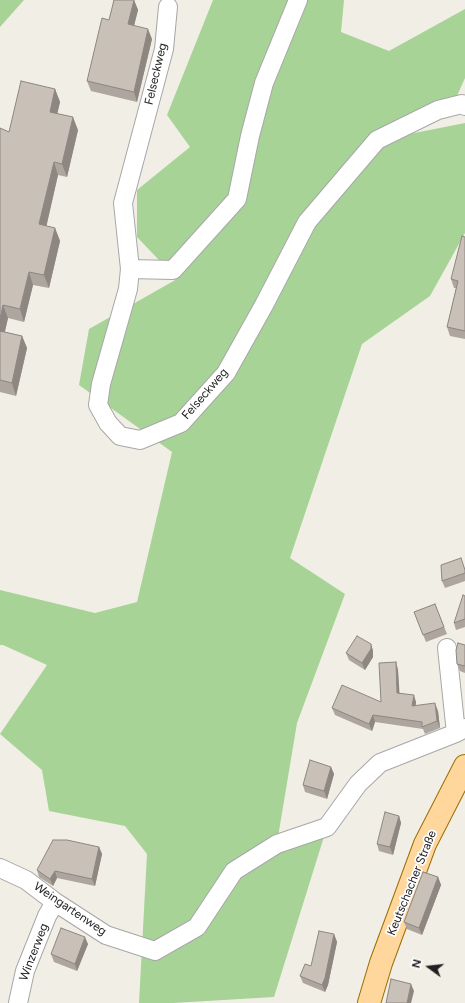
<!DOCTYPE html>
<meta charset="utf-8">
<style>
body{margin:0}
#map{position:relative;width:465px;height:1003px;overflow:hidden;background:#f1eee5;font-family:Figtree,sans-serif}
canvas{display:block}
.north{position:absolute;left:409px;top:947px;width:40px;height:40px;-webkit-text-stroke:3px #fff;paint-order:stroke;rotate:285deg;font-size:11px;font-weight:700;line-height:16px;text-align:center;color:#202020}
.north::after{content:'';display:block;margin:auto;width:14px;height:18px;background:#202020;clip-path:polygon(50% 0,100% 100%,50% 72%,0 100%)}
</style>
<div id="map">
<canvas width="465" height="1003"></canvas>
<div class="north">N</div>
</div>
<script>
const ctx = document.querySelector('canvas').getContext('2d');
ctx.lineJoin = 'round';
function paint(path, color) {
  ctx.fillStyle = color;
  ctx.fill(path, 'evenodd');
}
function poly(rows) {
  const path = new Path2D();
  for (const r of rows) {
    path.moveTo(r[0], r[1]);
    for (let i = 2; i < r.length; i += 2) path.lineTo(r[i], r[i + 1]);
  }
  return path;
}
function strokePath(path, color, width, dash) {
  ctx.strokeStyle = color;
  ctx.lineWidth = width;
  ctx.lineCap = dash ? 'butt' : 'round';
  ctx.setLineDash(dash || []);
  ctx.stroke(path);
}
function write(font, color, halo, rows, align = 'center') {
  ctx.font = font + ' Figtree,sans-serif';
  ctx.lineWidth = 3.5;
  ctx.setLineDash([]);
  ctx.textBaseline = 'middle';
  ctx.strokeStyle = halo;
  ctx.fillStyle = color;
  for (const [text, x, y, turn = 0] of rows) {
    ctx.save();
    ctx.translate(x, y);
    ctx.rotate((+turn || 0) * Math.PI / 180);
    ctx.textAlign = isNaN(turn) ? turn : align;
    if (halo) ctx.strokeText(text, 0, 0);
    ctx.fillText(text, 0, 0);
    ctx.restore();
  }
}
paint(poly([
 [0,0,24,0,0,27],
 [213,0,344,0,341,32,389,51,465,9,465,78,456,98,379,140,465,123,465,233,430,296,362,344,290,558,345,594,297,723,277,843,327,827,274,997,173,1003,139,1003,147,854,125,826,49,811,42,770,0,734,47,665,3,645,0,645,0,590,95,613,137,602,172,452,79,385,89,329,177,279,137,237,137,190,190,147,167,115]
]), '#a7d397');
const minor = poly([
 [168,7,164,49,123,203,130,269,128,289,101,384,98,405,108,423,120,436,140,440,181,423,226,373,264,305,307,222,377,140,438,110,462,104,465,106],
 [130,269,173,270,237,199,250,136,264,83,298,0],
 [447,648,456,733],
 [0,868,26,880,55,902,106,935,155,951,197,927,234,871,277,844,327,827,358,784,380,763,456,733,465,728],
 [18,1003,25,971,47,916,55,902]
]);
const major = poly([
 [369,1003,381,963,425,844,465,766]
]);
strokePath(minor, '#a7a7a7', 20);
strokePath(major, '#9b6d00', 24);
strokePath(minor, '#fff', 18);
strokePath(major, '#ffd79c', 22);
paint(poly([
 [134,0,138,10,134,25,152,39,137,102,91,91,87,81,109,20],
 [55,89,60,102,57,113,78,130,67,177,58,175,46,226,55,228,60,241,49,288,33,285,24,322,8,318,5,332,22,336,27,348,16,396,0,392,0,128,9,132],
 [465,237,465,339,450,336,447,327,456,288,454,288,451,279],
 [465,569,465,581,445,588,442,581],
 [465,596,465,627,456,630,454,623],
 [435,604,447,634,426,642,414,612],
 [371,644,373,651,373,657,365,670,349,660,346,653],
 [465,645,465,673,460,671,457,664],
 [396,662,398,670,399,693,416,702,416,706,438,711,440,728,425,734,423,729,375,722,372,731,335,715,332,708,381,702],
 [331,767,334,774,327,799,305,792,303,785],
 [399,816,401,823,393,855,379,851,377,844],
 [99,847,102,854,95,886,57,878,53,886,39,877,37,870],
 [438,877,441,885,422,935,407,929,404,922],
 [334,934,337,942,328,985,325,992,303,983,300,976,311,966],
 [88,944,77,971,54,962,51,954]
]), '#ada59e');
paint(poly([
 [134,0,138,10,132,34,128,24],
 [148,29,152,39,137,102,134,92],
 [55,89,60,102,55,124,50,112],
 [73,117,78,130,67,177,62,164],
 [54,162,58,175,44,237,39,224],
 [55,228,60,241,49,288,44,275],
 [29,272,33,285,24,322,20,309],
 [3,305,8,318,2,343,0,336,0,319],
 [22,336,27,348,16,396,12,383],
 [371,644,373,651,373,657,365,670,362,663],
 [396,662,398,670,400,700,397,693],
 [414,695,416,702,414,713,412,706],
 [435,703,438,711,440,728,437,721],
 [373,715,375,722,372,731,369,724],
 [331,767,334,774,327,799,324,791],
 [399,816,401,823,393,855,390,847],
 [99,847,102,854,95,886,92,879],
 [55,871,57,878,53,886,50,879],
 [438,877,441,885,422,935,419,928],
 [334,934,337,942,328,985,325,992,322,985],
 [85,937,88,944,77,971,75,964],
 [411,984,414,991,411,1003,407,1003]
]), '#8d8681');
const building = poly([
 [114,0,134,0,128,24,148,29,134,92,87,81,102,18,109,20,114,0],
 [21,81,55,89,50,112,73,117,62,164,54,162,39,224,55,228,44,275,29,272,20,309,3,305,0,319,0,128,9,132,21,81],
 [462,236,465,237,465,331,447,327,458,281,451,279,462,236],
 [0,331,22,336,12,383,0,380,0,331],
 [461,558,465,570,465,573,442,581,441,565,461,558],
 [463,595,465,596,465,619,454,623,463,595],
 [435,604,444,627,423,635,414,612,435,604],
 [357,636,371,644,371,649,362,663,346,653,357,636],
 [458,643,465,645,465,666,457,664,456,650,458,643],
 [396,662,397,693,414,695,412,706,435,703,437,721,422,727,422,722,373,715,369,724,332,708,342,685,381,702,379,663,396,662],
 [310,760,331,767,324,791,303,785,310,760],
 [385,812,399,816,390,847,377,844,385,812],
 [53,840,67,840,99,847,92,879,55,871,50,879,37,870,53,840],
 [423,872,438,877,419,928,404,922,423,872],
 [61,928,85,937,75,964,51,954,61,928],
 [319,931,334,934,325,978,322,985,300,976,305,964,311,966,319,931],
 [391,979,411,984,407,1003,386,1003,391,979]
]);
paint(building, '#c9c0b8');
strokePath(building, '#8d8681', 1);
write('12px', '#202020', '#fff', [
 ["Felseckweg",156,74,-77],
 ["Felseckweg",205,394,-49],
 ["Keutschacher Straße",412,883,-68],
 ["Weingartenweg",70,909,34],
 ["Winzerweg",34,952,-69]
]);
</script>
